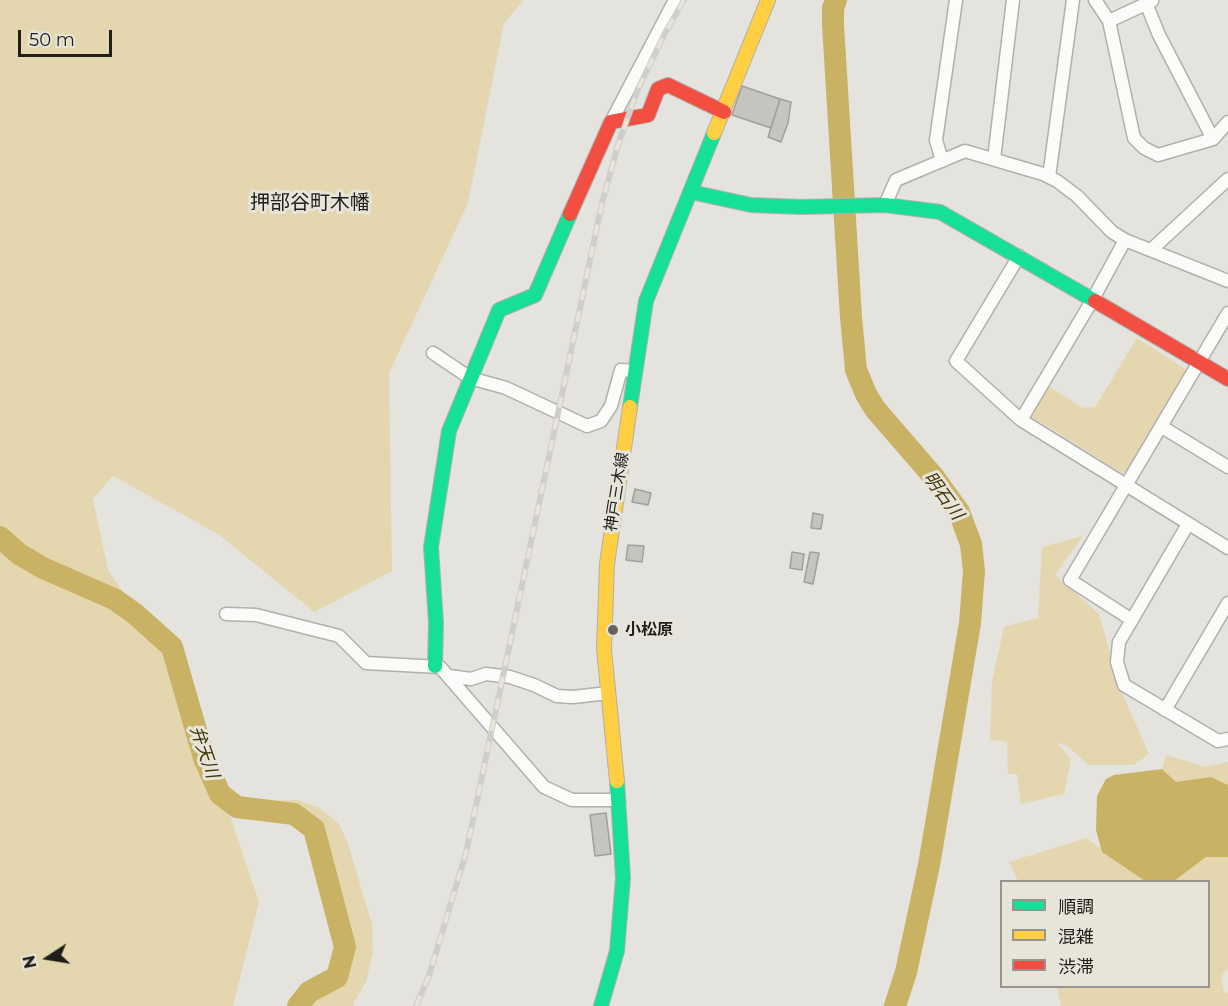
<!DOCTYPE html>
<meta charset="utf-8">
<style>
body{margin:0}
#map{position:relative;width:1228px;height:1006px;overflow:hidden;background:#e4e3dd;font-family:Montserrat,"Noto Sans JP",sans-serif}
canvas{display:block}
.legend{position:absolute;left:1000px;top:880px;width:210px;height:108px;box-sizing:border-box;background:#e7e4da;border:2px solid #97958d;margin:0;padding:8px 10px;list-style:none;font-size:18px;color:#1f1e1a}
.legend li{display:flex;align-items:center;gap:12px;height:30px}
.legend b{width:30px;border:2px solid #97958d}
.north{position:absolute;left:18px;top:928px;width:60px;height:60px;-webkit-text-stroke:4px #e7e4da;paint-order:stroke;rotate:258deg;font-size:16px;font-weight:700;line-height:24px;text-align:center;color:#1f1e1a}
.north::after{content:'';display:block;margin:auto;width:21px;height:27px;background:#1f1e1a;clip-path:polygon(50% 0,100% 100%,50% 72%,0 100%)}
.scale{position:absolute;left:18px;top:30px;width:94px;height:27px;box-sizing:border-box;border:3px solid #1f1e1a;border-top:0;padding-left:8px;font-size:18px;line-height:21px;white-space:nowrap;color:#1f1e1a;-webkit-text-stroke:4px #e7e4da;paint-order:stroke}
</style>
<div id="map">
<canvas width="1228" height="1006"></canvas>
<ul class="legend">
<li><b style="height:8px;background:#16e098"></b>順調</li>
<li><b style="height:8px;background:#ffcf43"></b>混雑</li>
<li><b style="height:8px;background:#f24e42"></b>渋滞</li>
</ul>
<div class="north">N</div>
<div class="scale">50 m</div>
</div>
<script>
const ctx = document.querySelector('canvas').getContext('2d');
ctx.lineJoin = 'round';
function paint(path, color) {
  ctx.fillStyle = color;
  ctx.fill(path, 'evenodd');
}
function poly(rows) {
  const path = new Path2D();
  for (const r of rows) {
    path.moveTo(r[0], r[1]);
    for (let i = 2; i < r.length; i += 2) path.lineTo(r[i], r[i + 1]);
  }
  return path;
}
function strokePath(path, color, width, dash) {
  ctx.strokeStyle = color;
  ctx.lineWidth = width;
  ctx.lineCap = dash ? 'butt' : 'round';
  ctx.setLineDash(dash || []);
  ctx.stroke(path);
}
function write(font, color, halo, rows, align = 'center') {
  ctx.font = font + ' Montserrat,"Noto Sans JP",sans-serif';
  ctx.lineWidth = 6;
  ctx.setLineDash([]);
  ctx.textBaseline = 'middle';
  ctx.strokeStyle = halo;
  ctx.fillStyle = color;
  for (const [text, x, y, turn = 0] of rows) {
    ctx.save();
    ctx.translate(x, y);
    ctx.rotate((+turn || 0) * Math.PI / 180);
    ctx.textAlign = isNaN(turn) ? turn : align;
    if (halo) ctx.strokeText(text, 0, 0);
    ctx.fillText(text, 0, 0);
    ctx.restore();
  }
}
paint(poly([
 [0,0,524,0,504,23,468,203,389,373,392,571,314,612,218,534,113,476,93,499,108,570,184,680,259,902,233,1006,0,1006],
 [1137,338,1188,371,1129,472,1122,473,1029,415,1048,386,1083,408,1095,407],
 [1083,536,1055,575,1099,614,1120,688,1149,754,1134,765,1089,765,1067,746,1056,742,1071,759,1064,794,1021,804,1017,774,1008,774,1007,742,990,740,992,681,1004,627,1038,618,1042,547],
 [1166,755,1205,767,1228,762,1228,785,1211,777,1176,783,1162,769],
 [297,800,318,807,339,824,347,841,372,924,373,951,366,982,353,1004,354,1006,305,1006,309,1000,332,987,345,974,350,932,328,849,312,821,296,810,257,807,256,801],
 [1086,838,1145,881,1018,881,1009,862],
 [1206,857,1228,857,1228,968,1221,977,1224,992,1228,993,1228,1006,1061,1006,1057,987,1208,986,1208,882,1174,881]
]), '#e4d7b0');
paint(poly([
 [1162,769,1176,782,1211,777,1228,785,1228,857,1206,857,1174,881,1145,881,1102,852,1096,830,1097,796,1106,779,1114,775]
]), '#cab264');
strokePath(poly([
 [836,0,833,8,833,25,851,317,856,370,866,394,875,409,933,476,959,512,971,544,974,571,970,623,929,865,906,972,895,1006],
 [0,537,19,554,43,568,114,599,134,613,172,647,204,758,220,794,237,807,294,814,314,829,345,947,337,977,309,992,298,1006]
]), '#cab264', 22);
const building = poly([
 [742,86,780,99,771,128,732,115,742,86],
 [780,99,791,102,788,123,781,142,768,137,780,99],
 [635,489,651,493,648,505,632,502,635,489],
 [813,513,823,515,821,529,811,528,813,513],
 [628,545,644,546,642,562,626,560,628,545],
 [792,552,804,554,802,570,790,568,792,552],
 [810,552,819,553,813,584,804,582,810,552],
 [606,813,611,854,595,856,590,815,606,813]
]);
paint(building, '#c5c4bf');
strokePath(building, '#a09f9b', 1.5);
const street = poly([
 [1095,0,1109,21,1134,138,1144,148,1158,155,1213,139,1228,122],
 [1146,3,1159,35,1213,139],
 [1109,21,1152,1],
 [611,122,675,0],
 [994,159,1013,0],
 [942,161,936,140,956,0],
 [1049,177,1073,0],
 [885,205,896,180,965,151,1043,174,1057,181,1077,196,1112,232,1125,240,1228,281],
 [1125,240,1093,299,1021,420,1228,548],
 [1151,250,1228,179],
 [1019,256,956,361,1021,420],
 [433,353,470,378,506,388,587,426,601,421,611,406,621,370,635,371],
 [1162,427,1228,467],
 [1188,524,1119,642,1117,662,1124,685,1218,741,1228,739],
 [226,614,256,615,339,636,366,663,440,667,544,787,572,800,619,800],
 [1132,620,1070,580,1228,313],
 [449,676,471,679,486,674,510,677,534,685,557,696,573,697,608,693],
 [1165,710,1228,603]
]);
const fast = poly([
 [691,192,751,205,801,207,885,205,940,212,1095,301],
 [630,407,646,301,714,133],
 [435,666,436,623,431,547,449,431,499,310,535,295,570,214],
 [601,1006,617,951,623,878,617,781]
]);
const slow = poly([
 [714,133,768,0],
 [617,781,604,649,607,564,630,407]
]);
const jam = poly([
 [570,214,611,122,648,115,658,89,668,85,724,112],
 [1095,301,1228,379]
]);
strokePath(street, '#b1b0ac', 15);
strokePath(fast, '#b1b0ac', 16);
strokePath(slow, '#b1b0ac', 16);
strokePath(jam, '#b1b0ac', 16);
strokePath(street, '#fbfbfa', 12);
strokePath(fast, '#16e098', 14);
strokePath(slow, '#ffcf43', 14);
strokePath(jam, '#f24e42', 14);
const rail = poly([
 [416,1006,429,976,466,853,602,203,618,145,638,89,664,35,684,0]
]);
strokePath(rail, '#cfcecc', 6);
strokePath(rail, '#e7e4da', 4, [11]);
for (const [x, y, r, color] of [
 [613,630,6,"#64635e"]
]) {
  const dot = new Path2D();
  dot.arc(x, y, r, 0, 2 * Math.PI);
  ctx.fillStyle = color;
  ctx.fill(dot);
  strokePath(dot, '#e7e4da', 2);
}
write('16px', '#1f1e1a', '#e7e4da', [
 ["神戸三木線",617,492,-81]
]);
write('bold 16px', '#1f1e1a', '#e7e4da', [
 ["小松原",625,630]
], 'left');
write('italic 18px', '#443709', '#e7e4da', [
 ["明石川",943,496,54],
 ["弁天川",204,752,71]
]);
write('20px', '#1f1e1a', '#e7e4da', [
 ["押部谷町木幡",310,203]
]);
</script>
